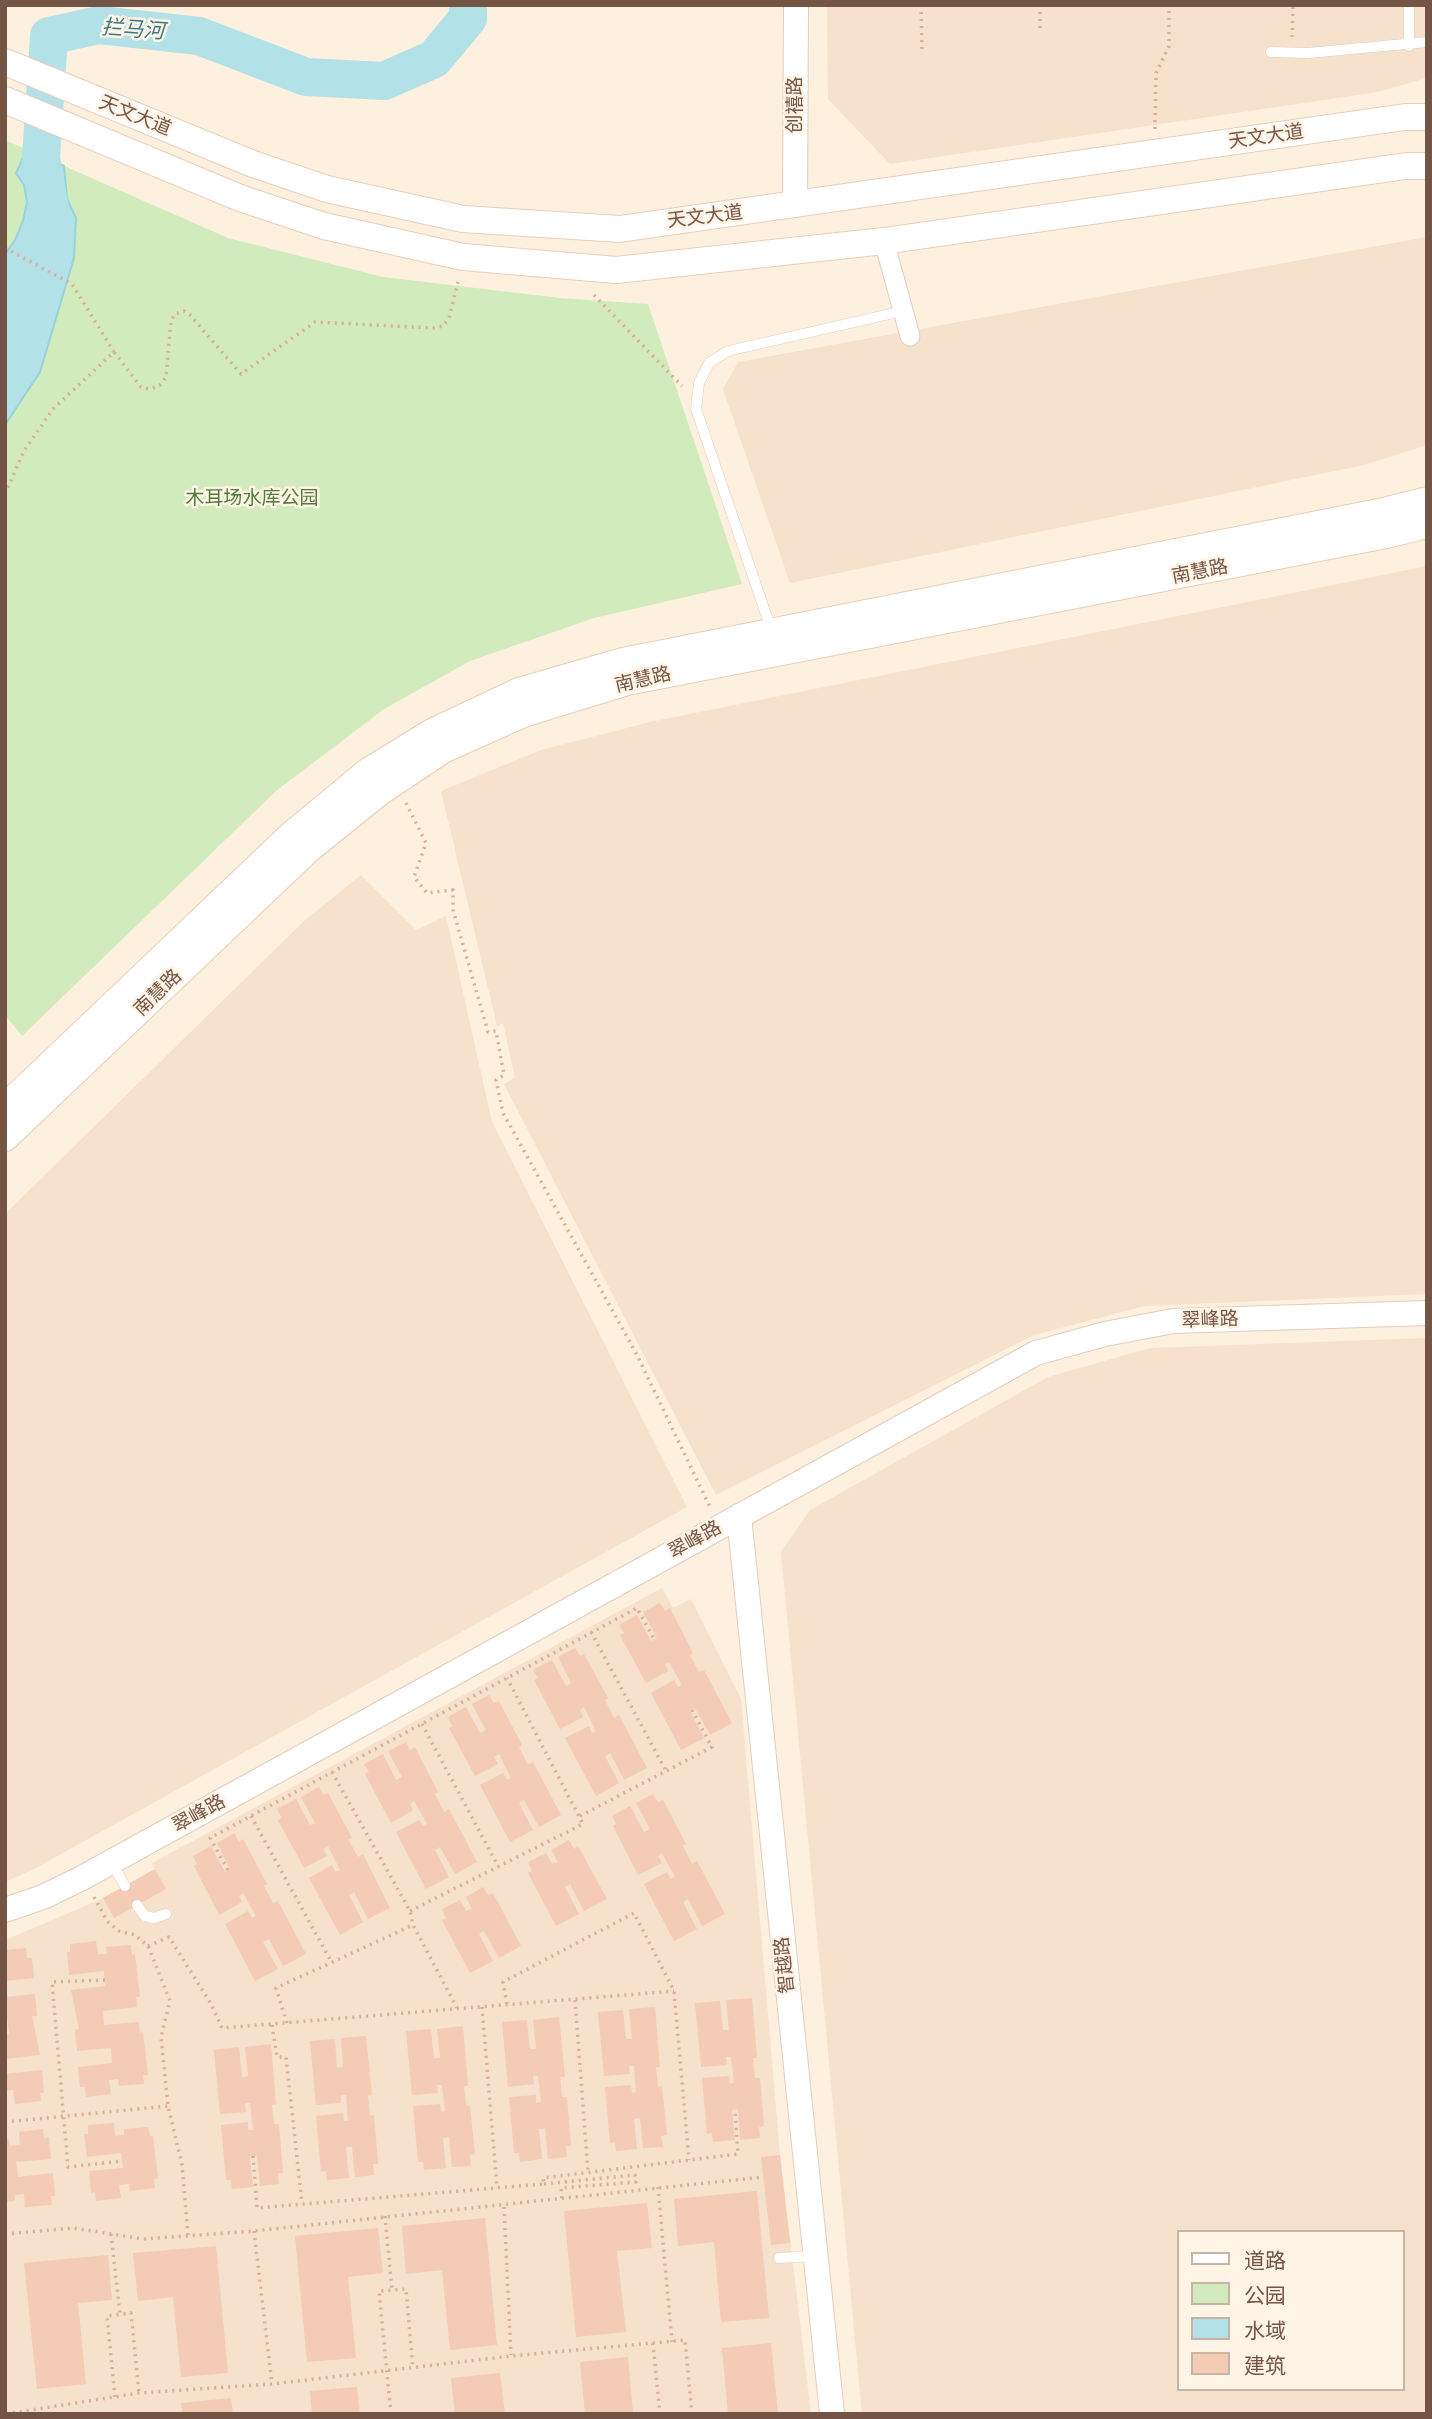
<!DOCTYPE html>
<meta charset="utf-8">
<style>
body{margin:0}
#map{position:relative;width:1432px;height:2419px;overflow:hidden;background:#fdf0de;font-family:Rubik,"Noto Sans SC",sans-serif}
canvas{display:block}
.frame{position:absolute;inset:0;border:7px solid #745445;pointer-events:none}
.legend{position:absolute;left:1177px;top:2230px;width:228px;height:161px;box-sizing:border-box;background:#fff4e5;border:2px solid #c7b4a5;margin:0;padding:9px 12px;list-style:none;font-size:21px;color:#745445}
.legend li{display:flex;align-items:center;gap:14px;height:35px}
.legend b{width:35px;border:2px solid #c7b4a5}
</style>
<div id="map">
<canvas width="1432" height="2419"></canvas>
<div class="frame"></div>
<ul class="legend">
<li><b style="height:9px;background:#fff"></b>道路</li>
<li><b style="height:19px;background:#d1ebbc"></b>公园</li>
<li><b style="height:19px;background:#b2e1e7"></b>水域</li>
<li><b style="height:19px;background:#f4cbb4"></b>建筑</li>
</ul>
</div>
<script>
const ctx = document.querySelector('canvas').getContext('2d');
ctx.lineJoin = 'round';
function paint(path, color) {
  ctx.fillStyle = color;
  ctx.fill(path, 'evenodd');
}
function poly(rows) {
  const path = new Path2D();
  for (const r of rows) {
    path.moveTo(r[0], r[1]);
    for (let i = 2; i < r.length; i += 2) path.lineTo(r[i], r[i + 1]);
  }
  return path;
}
function strokePath(path, color, width, dash) {
  ctx.strokeStyle = color;
  ctx.lineWidth = width;
  ctx.lineCap = dash ? 'butt' : 'round';
  ctx.setLineDash(dash || []);
  ctx.stroke(path);
}
function write(font, color, halo, rows, align = 'center') {
  ctx.font = font + ' Rubik,"Noto Sans SC",sans-serif';
  ctx.lineWidth = 5;
  ctx.setLineDash([]);
  ctx.textBaseline = 'middle';
  ctx.strokeStyle = halo;
  ctx.fillStyle = color;
  for (const [text, x, y, turn = 0] of rows) {
    ctx.save();
    ctx.translate(x, y);
    ctx.rotate((+turn || 0) * Math.PI / 180);
    ctx.textAlign = isNaN(turn) ? turn : align;
    if (halo) ctx.strokeText(text, 0, 0);
    ctx.fillText(text, 0, 0);
    ctx.restore();
  }
}
paint(poly([
 [827,5,1427,5,1427,78,1378,92,890,164,828,99],
 [1427,237,1427,445,1364,465,790,583,723,389,738,362],
 [1427,566,1427,1294,1145,1306,1034,1335,716,1495,504,1084,515,1078,503,1023,497,1026,441,791,541,750,650,722],
 [361,875,416,930,446,916,492,1122,687,1507,34,1869,5,1882,5,1214,304,921],
 [1427,1338,1427,2414,862,2414,781,1552,810,1510,1048,1377,1150,1348],
 [1178,2232,1402,2232,1402,2389,1178,2389],
 [662,1588,673,1608,691,1599,741,1699,780,2155,811,2414,5,2414,5,1940,97,1901,155,1869,152,1863]
]), '#f5e1cc');
paint(poly([
 [5,140,228,238,383,277,560,298,648,304,742,584,594,618,470,661,384,709,276,791,22,1036,5,1015]
]), '#d1ebbc');
const water = poly([
 [27,149,64,166,67,199,76,218,74,258,40,372,5,425,5,254,15,240,23,221,27,202,24,185,16,173,27,149]
]);
paint(water, '#b2e1e7');
strokePath(water, '#98d2da', 2);
strokePath(poly([
 [50,209,41,158,49,36,99,25,199,36,306,77,384,81,434,59,468,18,468,5]
]), '#b2e1e7', 38);
paint(poly([
 [660,1603,665,1611,670,1608,693,1653,690,1655,699,1672,704,1670,732,1723,710,1735,695,1708,690,1711,704,1738,681,1750,651,1693,674,1680,678,1687,682,1685,669,1662,665,1664,668,1671,646,1683,620,1635,624,1633,619,1625,637,1615,651,1641,657,1638,643,1612],
 [575,1648,580,1656,584,1654,608,1698,605,1700,614,1718,619,1715,647,1768,624,1780,610,1753,605,1756,619,1783,596,1796,565,1738,589,1726,592,1733,596,1731,584,1707,580,1710,583,1717,560,1729,534,1680,538,1678,533,1670,552,1660,566,1686,571,1683,558,1657],
 [489,1695,494,1703,499,1701,522,1745,519,1747,528,1765,533,1762,561,1815,539,1827,524,1800,519,1803,533,1830,510,1842,480,1785,503,1773,507,1780,511,1778,499,1754,494,1757,498,1764,475,1776,449,1728,452,1726,448,1717,466,1707,480,1733,486,1730,472,1704],
 [406,1742,410,1750,415,1747,438,1792,435,1794,444,1812,449,1809,477,1862,455,1874,440,1847,435,1850,449,1877,426,1889,396,1832,419,1820,423,1826,427,1824,414,1801,410,1804,413,1810,391,1823,365,1774,369,1772,364,1764,383,1754,396,1780,402,1777,388,1751],
 [319,1787,323,1795,328,1793,352,1838,348,1839,358,1857,363,1854,390,1908,368,1919,354,1892,349,1895,363,1922,340,1935,309,1878,332,1865,336,1872,340,1870,328,1846,323,1849,327,1856,304,1868,278,1820,282,1818,277,1809,296,1799,310,1825,315,1823,301,1797],
 [653,1794,658,1802,663,1800,686,1844,683,1846,692,1864,697,1861,725,1914,702,1926,688,1899,683,1902,697,1929,674,1941,644,1884,667,1872,671,1879,675,1877,662,1853,658,1856,662,1863,638,1875,613,1826,616,1824,612,1816,630,1806,644,1832,650,1829,636,1803],
 [234,1833,239,1842,243,1839,267,1884,264,1886,273,1903,278,1901,306,1954,283,1966,269,1939,263,1942,278,1969,255,1981,225,1924,248,1911,252,1918,256,1916,243,1893,239,1896,242,1902,219,1915,194,1866,197,1864,193,1856,211,1846,225,1872,230,1869,217,1843],
 [569,1840,574,1849,578,1846,607,1899,584,1911,570,1884,565,1887,579,1914,556,1926,528,1873,532,1871,528,1862,546,1853,552,1864,558,1862,551,1850],
 [155,1869,166,1889,114,1918,103,1898],
 [483,1887,488,1895,493,1893,521,1946,499,1958,484,1931,479,1934,493,1961,470,1973,442,1920,446,1918,442,1909,460,1900,466,1911,472,1909,466,1897],
 [96,1941,98,1954,107,1954,106,1947,131,1945,132,1955,135,1954,140,1997,136,1997,137,2007,103,2011,104,2025,139,2022,140,2033,143,2032,148,2075,143,2075,144,2084,119,2086,118,2079,109,2080,111,2094,86,2097,85,2087,80,2087,78,2067,112,2063,111,2048,77,2051,75,2030,79,2029,71,1990,105,1986,104,1971,69,1975,67,1952,70,1952,70,1944],
 [26,1948,27,1958,32,1958,34,1978,5,1981,5,1950],
 [35,1994,37,2016,32,2016,40,2055,5,2059,5,2034,9,2034,5,1997],
 [752,1998,757,2058,753,2058,755,2078,760,2078,764,2126,759,2127,760,2138,740,2140,738,2109,732,2110,735,2140,713,2142,712,2133,707,2134,702,2078,729,2076,730,2084,734,2083,731,2057,726,2057,727,2065,701,2067,695,2003,720,2001,723,2030,729,2030,726,2000],
 [655,2007,660,2067,656,2067,658,2087,662,2086,667,2135,661,2136,663,2147,643,2148,640,2118,634,2119,637,2149,616,2151,615,2142,610,2143,605,2087,631,2085,632,2093,636,2092,634,2066,629,2066,630,2074,604,2076,598,2012,623,2010,626,2039,632,2039,629,2009],
 [559,2017,565,2077,560,2077,562,2097,567,2097,571,2146,566,2146,567,2157,548,2159,545,2128,539,2129,542,2159,520,2162,519,2153,514,2153,509,2097,536,2095,536,2103,541,2102,538,2076,533,2076,534,2084,508,2087,502,2022,527,2020,530,2049,536,2049,533,2020],
 [463,2026,468,2086,464,2086,466,2106,470,2106,475,2154,470,2155,471,2166,452,2167,449,2137,443,2138,446,2168,424,2170,423,2162,418,2162,413,2106,440,2104,441,2112,445,2111,442,2085,437,2085,438,2093,412,2095,406,2031,431,2029,434,2058,440,2058,437,2029],
 [366,2036,372,2095,368,2096,370,2116,374,2115,378,2164,373,2164,374,2175,355,2177,352,2147,346,2147,349,2178,327,2180,326,2171,321,2172,316,2116,343,2113,344,2121,348,2121,346,2095,341,2095,341,2103,316,2105,310,2041,335,2039,337,2068,343,2067,341,2038],
 [271,2044,276,2104,272,2105,274,2124,279,2124,283,2173,278,2173,279,2184,260,2186,257,2156,250,2156,253,2187,232,2189,231,2180,226,2180,221,2125,248,2122,248,2130,253,2130,250,2103,245,2103,246,2112,220,2114,214,2050,239,2047,242,2077,248,2076,245,2047],
 [42,2070,44,2093,40,2093,41,2101,15,2104,13,2090,5,2091,5,2074],
 [114,2123,115,2136,124,2135,124,2129,148,2127,150,2136,153,2136,158,2178,154,2179,155,2188,130,2191,129,2184,119,2185,121,2198,96,2201,95,2192,91,2193,89,2171,123,2168,121,2153,87,2157,84,2134,88,2134,88,2125],
 [43,2129,44,2138,49,2137,51,2159,16,2162,17,2168,18,2177,53,2173,55,2196,51,2196,52,2205,25,2207,24,2194,15,2195,15,2201,5,2202,5,2139,9,2139,10,2146,20,2145,19,2132],
 [780,2155,790,2243,771,2245,761,2157],
 [757,2191,769,2318,721,2322,714,2242,678,2246,674,2199],
 [647,2203,652,2248,617,2251,626,2332,576,2337,564,2211],
 [485,2218,497,2345,450,2350,442,2270,406,2274,402,2226],
 [378,2228,383,2273,348,2277,356,2358,307,2362,295,2236],
 [216,2246,228,2373,181,2377,173,2297,138,2301,133,2253],
 [108,2255,112,2300,78,2303,86,2384,37,2389,24,2263],
 [771,2343,778,2414,728,2414,722,2348],
 [628,2357,633,2414,585,2414,580,2362],
 [500,2373,505,2414,455,2414,451,2378],
 [357,2387,360,2414,312,2414,310,2391],
 [231,2398,233,2414,183,2414,181,2403]
]), '#f4cbb4');
const service = poly([
 [1409,5,1409,46],
 [1271,52,1308,53,1427,42],
 [771,629,696,409,699,383,709,363,728,351,903,311],
 [111,1862,125,1886],
 [137,1905,145,1916,154,1918,166,1914],
 [779,2258,813,2256]
]);
const minor = poly([
 [884,241,910,336]
]);
const tertiary = poly([
 [795,205,796,5],
 [739,1516,832,2414],
 [5,1910,43,1897,82,1878,1036,1353,1105,1334,1173,1321,1427,1313]
]);
const secondary = poly([
 [5,62,253,164,327,189,463,219,620,229,1405,117,1427,117],
 [5,100,240,198,324,226,463,257,616,270,884,241,1406,166,1427,166],
 [5,1107,292,834,367,772,432,732,519,691,623,661,1379,512,1427,500],
 [5,1138,308,850,380,792,443,750,526,713,627,682,1386,535,1427,525]
]);
strokePath(service, '#e3cdbd', 11);
strokePath(minor, '#e3cdbd', 21);
strokePath(tertiary, '#e3cdbd', 26);
strokePath(secondary, '#e9ceb9', 28);
strokePath(poly([
 [921,5,922,49],
 [1040,28,1040,5],
 [1292,37,1293,5],
 [1155,129,1156,73,1169,46,1169,5],
 [5,248,72,284,114,352],
 [594,295,682,386],
 [5,494,24,451,53,409,114,352,141,387,151,389,160,385,166,377,171,321,175,314,184,311,190,315,241,374,315,322,433,328,443,326,449,318,458,282],
 [406,803,426,843,414,877,427,893,453,890,453,910,488,1032,496,1031,504,1075,496,1080,503,1113,637,1355,710,1507],
 [591,1632,666,1771],
 [422,1724,498,1866],
 [332,1772,410,1911,413,1925,457,2008],
 [251,1816,332,1963],
 [580,1816,712,1747,692,1710],
 [228,1870,210,1838,637,1608,654,1639],
 [94,1897,108,1922,119,1931,135,1935,148,1946,170,2001,161,2037,168,2106,182,2165,188,2235],
 [410,1911,583,1824,507,1678],
 [148,1946,169,1937,211,2004,222,2028,674,1991],
 [105,1980,52,1982,68,2167,122,2161],
 [575,2000,588,2172],
 [507,2004,503,1982,634,1913,674,1991,689,2160],
 [482,2007,497,2187],
 [287,2023,276,1988,413,1925],
 [272,2025,277,2057,286,2057,302,2204],
 [5,2122,168,2106],
 [253,2156,257,2208,544,2184,543,2178,738,2154,735,2110],
 [544,2184,635,2175,636,2182,561,2188,562,2200],
 [658,2187,672,2342],
 [504,2207,511,2355],
 [385,2216,392,2290],
 [254,2231,272,2384],
 [5,2234,73,2228,143,2239,254,2231,763,2177],
 [111,2234,120,2314],
 [653,2343,660,2414],
 [115,2397,107,2316,131,2313,139,2393],
 [6,2414,139,2393,272,2384,511,2356,685,2340,692,2414],
 [391,2414,379,2291,406,2289,413,2369]
]), '#d8af98', 3.5, [2, 5]);
strokePath(service, '#fff', 10);
strokePath(minor, '#fff', 19);
strokePath(tertiary, '#fff', 24);
strokePath(secondary, '#fff', 26);
write('19px', '#745445', '#fff4e5', [
 ["创禧路",796,105,-90],
 ["天文大道",135,116,22],
 ["天文大道",1266,137,-8],
 ["天文大道",705,217,-7],
 ["南慧路",1200,572,-11],
 ["南慧路",643,680,-13],
 ["南慧路",158,993,-44],
 ["翠峰路",1210,1320,-2],
 ["翠峰路",695,1540,-29],
 ["翠峰路",199,1814,-29],
 ["智越路",785,1965,-96]
]);
write('19px', '#517b3c', '#fff4e5', [
 ["木耳场水库公园",252,499]
]);
write('italic 21px', '#3b7983', '#fff4e5', [
 ["拦马河",133,30,4]
]);
</script>
